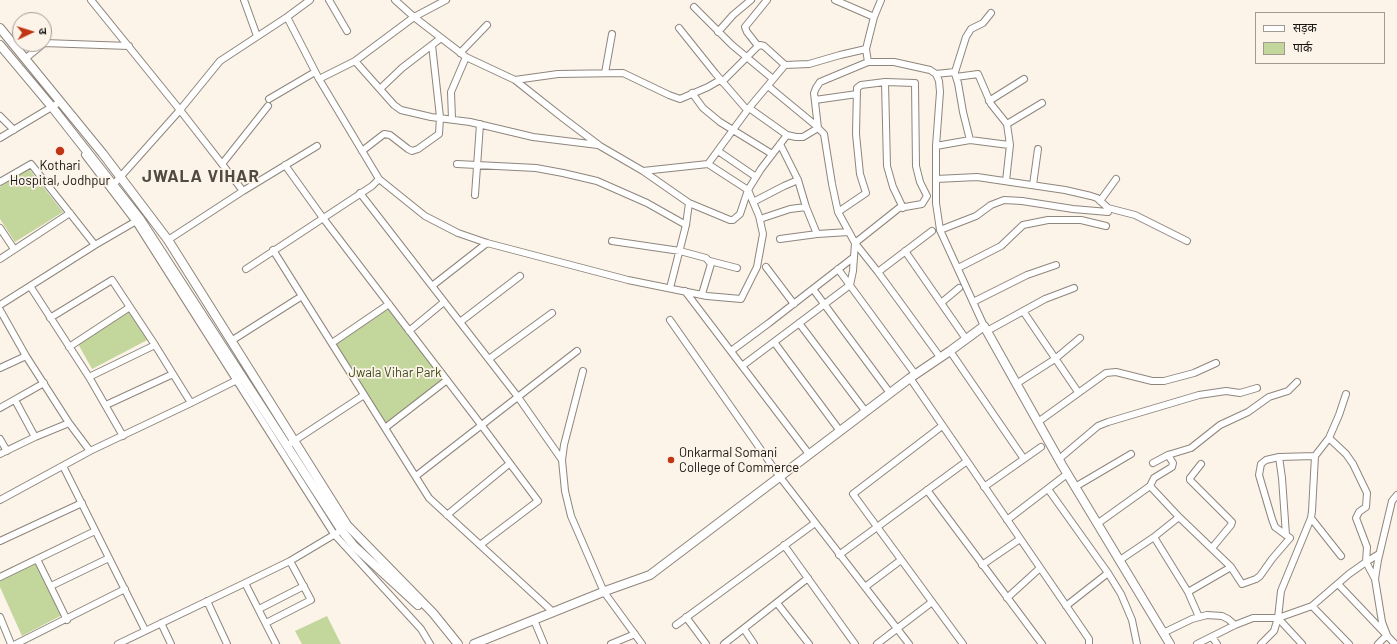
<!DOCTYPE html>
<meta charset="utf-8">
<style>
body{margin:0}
#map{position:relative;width:1397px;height:644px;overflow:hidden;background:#fcf3e9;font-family:Barlow,"Noto Sans Devanagari",sans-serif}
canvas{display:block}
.legend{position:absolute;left:1255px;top:12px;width:130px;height:52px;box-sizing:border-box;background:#fcf3e9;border:1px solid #a19a93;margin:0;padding:5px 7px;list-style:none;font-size:12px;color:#181511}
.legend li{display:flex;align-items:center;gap:8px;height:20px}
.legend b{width:20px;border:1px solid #a19a93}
.north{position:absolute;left:12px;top:12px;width:40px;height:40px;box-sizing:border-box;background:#fcf3e9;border:1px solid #a19a93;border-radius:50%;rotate:86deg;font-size:11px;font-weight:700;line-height:16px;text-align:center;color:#181511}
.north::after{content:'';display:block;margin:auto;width:14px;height:18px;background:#c03615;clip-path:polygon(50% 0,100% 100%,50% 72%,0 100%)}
</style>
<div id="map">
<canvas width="1397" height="644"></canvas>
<ul class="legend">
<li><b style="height:5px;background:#fff"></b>सड़क</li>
<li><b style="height:11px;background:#c3d69c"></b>पार्क</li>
</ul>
<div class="north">उ</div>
</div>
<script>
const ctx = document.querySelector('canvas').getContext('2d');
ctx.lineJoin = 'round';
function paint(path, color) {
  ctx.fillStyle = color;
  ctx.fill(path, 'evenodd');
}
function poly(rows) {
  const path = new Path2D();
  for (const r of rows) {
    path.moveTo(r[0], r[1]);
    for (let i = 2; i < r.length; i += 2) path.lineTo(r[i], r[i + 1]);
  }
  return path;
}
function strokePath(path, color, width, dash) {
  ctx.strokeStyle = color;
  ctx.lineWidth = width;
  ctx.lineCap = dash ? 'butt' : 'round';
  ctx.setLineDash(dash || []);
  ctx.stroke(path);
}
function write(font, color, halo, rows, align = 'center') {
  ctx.font = font + ' Barlow,sans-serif';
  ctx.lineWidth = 3.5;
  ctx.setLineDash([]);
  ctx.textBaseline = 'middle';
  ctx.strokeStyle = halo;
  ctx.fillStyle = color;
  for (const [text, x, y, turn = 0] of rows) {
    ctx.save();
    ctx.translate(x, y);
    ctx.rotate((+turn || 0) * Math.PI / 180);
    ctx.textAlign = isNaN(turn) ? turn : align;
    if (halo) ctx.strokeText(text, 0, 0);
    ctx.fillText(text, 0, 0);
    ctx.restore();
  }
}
paint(poly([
 [29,169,63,212,15,242,0,219,0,187],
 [389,304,447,380,385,428,332,343],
 [135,309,153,337,92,369,77,342],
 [40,560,66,613,22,636,0,587,0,580],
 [327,616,341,644,302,644,295,631]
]), '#c3d69c');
const street = poly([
 [91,0,180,110,243,191],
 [244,0,257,36],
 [329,0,347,31],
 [446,0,414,17,355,61,394,105,401,110,431,117,470,122,533,137,598,145],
 [835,0,874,17],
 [694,7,732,45,773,79],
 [287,17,319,79,355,61],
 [679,28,715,73,747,110],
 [718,32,733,15,751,0],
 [44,43,129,46],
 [758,46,747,32,745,27,767,0],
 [460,53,487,25],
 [25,59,43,44],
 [868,62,866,49,874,17,881,0],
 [605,73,612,34],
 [936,74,955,72,966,37,971,29,983,23,991,13],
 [955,74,958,83,963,112,970,140],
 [956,77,978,74,991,104,1007,124,1010,145,1006,181],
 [319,79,379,179],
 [515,80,558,74,623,73,669,95,680,99,708,87,720,80],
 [722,82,757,47,760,45,764,46,785,65],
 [885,82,887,166,893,187,903,208],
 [768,86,814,124,824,134,832,184,838,212,855,243,878,272,940,357],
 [380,89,402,68,441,38],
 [692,93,703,108,720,122,772,154],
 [269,99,315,72],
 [815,100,857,94],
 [989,101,1024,79],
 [749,108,787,135,796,137,803,137,818,128,814,93,816,88,820,82,868,62,894,62,930,70,936,74,939,81,940,92,936,146,936,203,940,230,984,326],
 [0,116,14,130],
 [452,119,451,92,466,57],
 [1007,124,1042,103],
 [0,138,60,102],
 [780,144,798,180,806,207,817,234],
 [936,146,970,140,1009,145],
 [362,151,384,134,390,135,408,149,412,151,418,149,439,134,440,117,432,45],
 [718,151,756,177],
 [85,155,136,222,334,534,421,629,430,644],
 [222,164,268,106],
 [457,164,536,168,563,173,597,181,647,203,686,225],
 [708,164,749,108,785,65,809,64,840,55,866,49],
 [285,165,323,218,482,426,538,501,480,545],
 [643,171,689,203,730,220,733,220,740,214,748,190,761,169,787,135],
 [936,179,977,177,1065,190,1091,196,1097,198,1108,208,1135,215,1187,241],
 [0,182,31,164,95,245],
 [114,184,180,110,220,61,287,17,310,0],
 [1033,185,1038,149],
 [360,193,518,397,562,460],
 [475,195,480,124],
 [1100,201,1116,179],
 [753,202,784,186,798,180],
 [760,219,790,209,806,207],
 [0,228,14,249],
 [940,230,976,216,991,205,1004,200,1022,201,1073,209,1108,212,1108,208],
 [780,239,817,234,849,232],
 [168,240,243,191,317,146],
 [612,241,680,251,706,258,711,264,702,294],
 [273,250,429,498,553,612],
 [905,251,966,339],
 [0,259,70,213],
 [710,261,737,268],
 [766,267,794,304],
 [958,268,1001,246,1023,225,1048,220,1081,220,1106,226],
 [246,269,372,186,379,179,425,216,458,233,487,243,628,280,707,296,741,299,757,267,763,234,759,216,748,190,708,164,643,171,600,146,563,118,515,80,466,57,414,17,395,0],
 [838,269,915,374],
 [878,272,932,231],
 [30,286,89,377,123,436],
 [432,286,487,243],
 [670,288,686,225,689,203],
 [813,289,890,393],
 [685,291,809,454],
 [973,302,1027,275,1056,265],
 [941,303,959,288],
 [0,305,95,245,138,220],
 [0,310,26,356,69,423,90,451],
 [1023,311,1078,392],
 [50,318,112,280,155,345,191,403],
 [670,320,780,477,909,644],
 [460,322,520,276],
 [799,323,866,412],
 [409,331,444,302],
 [987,331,1045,299,1074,288],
 [231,341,302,296],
 [774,342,840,431],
 [332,343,389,304],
 [69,347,130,307],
 [731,351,769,323,854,257,855,243,899,208,922,204,927,196,920,182,916,166,915,83,885,82,861,85,857,88,856,134,860,174,866,193,838,212],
 [950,351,1024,459],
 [489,359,552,313],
 [742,366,850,285,853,271,854,257],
 [0,368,26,356],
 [583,371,564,445,562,460,565,491,571,516,604,592,642,644],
 [89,377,155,345],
 [910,378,1089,639,1089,644],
 [1016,384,1055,359,1080,338],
 [15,400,35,437],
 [106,405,173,374],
 [0,408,44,383],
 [1038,422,1106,373,1116,372,1152,381,1164,381,1194,373,1216,363],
 [942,426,853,494,963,644],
 [385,428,447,380],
 [1329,438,1339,415,1346,394],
 [0,439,7,451],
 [291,443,364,395],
 [0,454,35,437,69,423],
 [1279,457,1282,478,1286,535],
 [1059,459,1098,426,1108,422,1199,395,1226,391,1240,393,1257,388],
 [1153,463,1168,455,1191,448,1220,425,1248,412,1269,397,1288,391,1297,382],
 [1201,464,1190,478,1190,480,1232,522,1231,525,1212,548],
 [63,466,145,630],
 [416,476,577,351],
 [1150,486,1179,517,1231,567,1242,584,1256,579,1260,576,1272,559,1290,538,1275,527,1272,519,1259,475,1261,464,1266,460,1279,457,1315,456],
 [984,487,1041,447],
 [1075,487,1131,454],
 [1048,489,1108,573,1066,606],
 [927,490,1042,644],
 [0,500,90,451,191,403,239,379],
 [447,515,509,464],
 [1311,518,1341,556],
 [1007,520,1067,474],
 [1097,524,1150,486,1154,478,1172,467,1173,463,1168,455],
 [1154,537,1188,592,1199,617],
 [0,541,82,503],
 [784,545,855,644],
 [839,555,967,461],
 [37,559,67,620],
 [1120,560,1154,537,1179,517],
 [982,565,1020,539],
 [1108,573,1121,594,1132,620,1137,644],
 [0,577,95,531],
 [1375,579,1378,560,1392,501,1397,495],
 [245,583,276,644],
 [1338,584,1395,644],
 [51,586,109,558],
 [865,587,901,560],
 [1188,592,1231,567],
 [1007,598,1040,568],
 [207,601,227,644],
 [777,603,809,644],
 [1312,606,1349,644],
 [259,609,304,586],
 [0,617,11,644],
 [686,617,706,644],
 [1278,618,1302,644],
 [534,620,544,644],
 [161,623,171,644],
 [266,623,311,600,290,561],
 [676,625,815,523],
 [744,629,754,644],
 [1163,633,1192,619,1207,615,1222,616,1228,619,1235,625],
 [1212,637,1217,644],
 [16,644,125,589],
 [118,644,245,583,290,561,337,533],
 [611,644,635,634],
 [724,644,808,578],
 [877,644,932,602],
 [1197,644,1235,625,1253,618,1278,618,1312,606,1349,574,1366,562,1379,554],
 [1261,644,1274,631,1278,618,1281,591,1311,518,1312,511,1315,456,1329,438,1346,454,1353,464,1367,493,1366,507,1359,512,1356,518,1367,547,1366,562,1375,579,1382,622,1387,635,1378,644]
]);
const secondary = poly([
 [0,28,103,154,168,240,347,525,433,613,458,644],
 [0,45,52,107,140,219,342,531,354,546,418,605],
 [474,644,608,590,650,575,910,378,950,351,984,326,1062,465,1170,644]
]);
strokePath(street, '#8e867d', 8);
strokePath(secondary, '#8e867d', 10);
strokePath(street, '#fff', 6);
strokePath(secondary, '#fff', 8);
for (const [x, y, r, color] of [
 [60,151,5,"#c03615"],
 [671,460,4,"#c03615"]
]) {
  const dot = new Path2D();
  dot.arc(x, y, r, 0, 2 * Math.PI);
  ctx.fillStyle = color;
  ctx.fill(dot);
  strokePath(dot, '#fcf3e9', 1.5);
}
write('13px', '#181511', '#fcf3e9', [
 ["Kothari",60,166],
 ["Hospital, Jodhpur",60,181],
 ["Onkarmal Somani",679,453,"left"],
 ["College of Commerce",679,468,"left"]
]);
write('13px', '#3d4b17', '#fcf3e9', [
 ["Jwala Vihar Park",395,373]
]);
ctx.letterSpacing = '1px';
write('bold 17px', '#514a42', '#fcf3e9', [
 ["JWALA VIHAR",201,176]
]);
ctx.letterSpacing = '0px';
</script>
